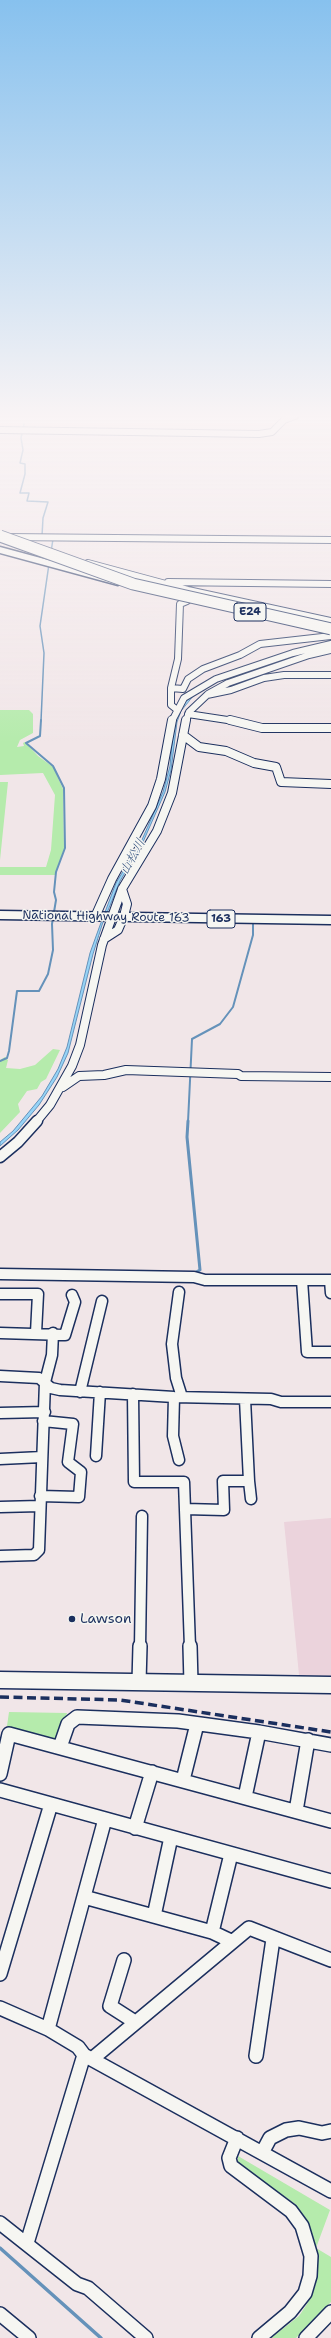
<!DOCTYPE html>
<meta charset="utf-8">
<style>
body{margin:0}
canvas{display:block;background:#f1e6e8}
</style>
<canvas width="331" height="2338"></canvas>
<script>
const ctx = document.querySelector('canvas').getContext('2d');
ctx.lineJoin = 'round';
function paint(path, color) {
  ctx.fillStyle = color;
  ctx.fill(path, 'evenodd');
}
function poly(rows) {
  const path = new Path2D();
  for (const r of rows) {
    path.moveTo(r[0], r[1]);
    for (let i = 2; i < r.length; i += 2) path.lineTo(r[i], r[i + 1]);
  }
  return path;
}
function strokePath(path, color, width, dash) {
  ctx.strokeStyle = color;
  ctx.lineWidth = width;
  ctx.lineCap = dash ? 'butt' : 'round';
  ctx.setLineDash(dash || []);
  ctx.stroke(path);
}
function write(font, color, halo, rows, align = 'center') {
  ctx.font = font + ' "Shantell Sans","Klee One",sans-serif';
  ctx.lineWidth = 3;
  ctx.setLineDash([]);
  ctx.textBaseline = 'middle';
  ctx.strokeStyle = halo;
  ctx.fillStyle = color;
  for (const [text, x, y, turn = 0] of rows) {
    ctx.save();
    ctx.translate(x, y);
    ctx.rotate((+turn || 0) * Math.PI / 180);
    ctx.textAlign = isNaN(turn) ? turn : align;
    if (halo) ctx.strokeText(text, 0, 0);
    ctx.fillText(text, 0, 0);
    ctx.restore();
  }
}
paint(poly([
 [331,1518,331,1676,299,1675,284,1522]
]), '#ebd3dc');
paint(poly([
 [0,710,29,710,33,714,33,733,20,740,17,747,24,746,23,743,25,742,38,756,53,767,63,789,64,849,55,875,0,875,0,867,46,867,51,850,55,795,43,773,0,775],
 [0,782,8,782,0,860],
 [53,1049,60,1050,46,1079,41,1082,37,1089,27,1091,18,1104,20,1112,0,1133,0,1060,5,1057,8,1060,6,1068,20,1069,35,1065],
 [9,1712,67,1713,59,1738,54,1740,7,1726],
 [238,2156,330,2210,316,2248,331,2257,331,2302,296,2338,271,2338,299,2316,307,2304,315,2287,318,2273,317,2250,307,2220,295,2204,238,2163]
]), '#b5ebac');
const water = poly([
 [331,645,296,654,216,682,194,695,181,711,177,722,171,770,165,792,143,842,120,881,102,925,93,954,68,1053,57,1077,39,1105,18,1130,0,1146,0,1142,13,1131,42,1096,58,1069,67,1047,90,953,99,928,116,883,141,842,163,792,170,766,174,720,178,711,192,694,210,684,293,654,331,645]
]);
paint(water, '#96d4f7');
strokePath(water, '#6592ba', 1);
strokePath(poly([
 [24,424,21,438,23,450,20,463,25,464,25,474,20,493,29,493,27,501,48,502,43,518,42,536],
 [51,539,53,539,51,552],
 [41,721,44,653,40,626,50,557]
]), '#6592ba', 1.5);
strokePath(poly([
 [0,1061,7,1058,9,1051,17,991,39,991,48,974,53,950,52,924,56,900,54,892,56,872,65,848,64,788,53,766,26,743,40,736,41,720],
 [188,1122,192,1039,220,1024,233,1007,253,935,253,924]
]), '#6592ba', 2);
strokePath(poly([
 [188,1121,187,1137,200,1270,194,1273]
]), '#6592ba', 3);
strokePath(poly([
 [0,2248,101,2338]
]), '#6592ba', 3.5);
const minorFar3 = poly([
 [0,430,259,434,272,432,284,420,295,416],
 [7,537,331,540],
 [88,563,188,590,331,621],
 [168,582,331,584],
 [171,688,183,689,188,679,203,669,240,655,260,644,331,636],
 [208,694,228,683,309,655,331,650],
 [176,709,171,705,171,688,178,659,180,604,187,601],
 [188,714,234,721],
 [172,721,184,698,216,679,293,653,331,644],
 [186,721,189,712,207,695,231,690,264,678,284,675,331,675]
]);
const minorFar2 = poly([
 [230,720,262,728,331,728],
 [183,735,199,747,226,751,254,763,276,767,281,782,331,784],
 [122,889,127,904,125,912],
 [95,917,112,879,152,806,161,779,172,720],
 [104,939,118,930,121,923],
 [63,1087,79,1076,104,1075,126,1070,238,1074,241,1076,331,1077],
 [36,1122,50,1105,72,1066,80,1045,102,945,122,889,157,831,172,793,186,720]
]);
const minorFar1 = poly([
 [0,1157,18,1142,37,1121],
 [0,1274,194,1277,205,1280,331,1280],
 [302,1280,307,1352,331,1352],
 [330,1280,331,1293],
 [179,1292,172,1344,176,1378,182,1397],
 [0,1294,38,1294,36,1333],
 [0,1333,65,1335,75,1302,72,1295],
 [0,1376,39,1378,51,1388,60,1390,174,1397,271,1399,281,1402,331,1402],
 [80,1392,102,1301],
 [133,1394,134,1482,184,1482,190,1647],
 [174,1397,173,1436,179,1460],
 [0,1413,45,1412],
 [96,1456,100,1392],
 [0,1459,42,1457],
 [249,1481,251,1499],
 [40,1496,79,1497,81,1472,68,1462,73,1424,43,1421],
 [0,1507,40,1506],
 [185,1509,224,1510,223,1481,249,1481,245,1399],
 [0,1556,34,1555,39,1550,45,1382,52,1355,53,1333],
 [140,1647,142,1516]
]);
const minor = poly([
 [190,1646,191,1683],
 [139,1682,140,1646],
 [60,1747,68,1724,77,1717,178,1721,259,1732,331,1745],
 [0,1774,9,1734,331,1821],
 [183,1780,197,1724],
 [0,1790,331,1881],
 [245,1797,259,1732],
 [296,1811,308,1740],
 [135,1828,152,1772],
 [84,1897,212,1932,231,1941],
 [154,1916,171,1837],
 [212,1932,231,1854],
 [124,1960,110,2006,135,2022],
 [0,1974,51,1804],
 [0,2008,48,2029,78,2047,84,2055,331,2191],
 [48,2029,105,1819],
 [256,2056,273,1939],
 [92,2059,249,1928,331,1960],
 [237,2138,229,2158,231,2166,291,2211,302,2226,311,2256,310,2276,305,2293,290,2312,259,2338],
 [262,2153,270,2138,286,2130,299,2128,322,2133,331,2131],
 [0,2223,77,2284,88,2288,146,2338],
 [27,2243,84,2055],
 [0,2314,29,2338],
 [306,2338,331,2312]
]);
const tertiary = poly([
 [0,1672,331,1677,331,1693,0,1688,0,1672]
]);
const trunk = poly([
 [0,911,331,916,331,924,0,919,0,911]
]);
const motorway = poly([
 [0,547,122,580,124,582,118,585,0,553,0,547]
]);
strokePath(minorFar3, '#1b2f5e', 8);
strokePath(minorFar2, '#1b2f5e', 10);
strokePath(minorFar1, '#1b2f5e', 13);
strokePath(minor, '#1b2f5e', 16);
strokePath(tertiary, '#1b2f5e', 3);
strokePath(trunk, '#1b2f5e', 3);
strokePath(motorway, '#1b2f5e', 3);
strokePath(minorFar3, '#f6f6f2', 6);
strokePath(minorFar2, '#f6f6f2', 8);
strokePath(minorFar1, '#f6f6f2', 10);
strokePath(minor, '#f6f6f2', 13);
paint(tertiary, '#f6f6f2');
paint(trunk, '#f6f6f2');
paint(motorway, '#f6f6f2');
strokePath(poly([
 [0,1697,120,1700,331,1732]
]), '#1b2f5e', 3.5, [9, 4.5]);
const motorwayBridge = poly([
 [0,536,133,584,331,629]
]);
strokePath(motorwayBridge, '#1b2f5e', 13, []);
strokePath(motorwayBridge, '#f6f6f2', 11);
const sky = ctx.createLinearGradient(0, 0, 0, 743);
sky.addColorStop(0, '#87c1ee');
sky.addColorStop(0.56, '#f9f4f5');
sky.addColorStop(1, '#f9f4f500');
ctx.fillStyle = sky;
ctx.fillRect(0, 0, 331, 743);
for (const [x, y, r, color] of [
 [72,1619,4,"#1b2f5e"]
]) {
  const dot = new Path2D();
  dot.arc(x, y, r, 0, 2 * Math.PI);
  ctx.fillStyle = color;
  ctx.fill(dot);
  strokePath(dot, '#f6f6f2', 1.5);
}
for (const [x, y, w] of [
 [250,612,32],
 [221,919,28]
]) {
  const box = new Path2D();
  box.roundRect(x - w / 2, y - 9, w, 18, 3);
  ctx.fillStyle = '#f6f6f2';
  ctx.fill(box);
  strokePath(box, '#1b2f5e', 1);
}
write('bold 11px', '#1b2f5e', null, [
 ["E24",250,612],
 ["163",221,919]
]);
write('12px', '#1b2f5e', '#f6f6f2', [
 ["National Highway Route 163",106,917,1]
]);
write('italic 13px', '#3a5884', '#f6f6f2', [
 ["山松川",133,857,-61]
]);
write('14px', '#1b2f5e', '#f6f6f2', [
 ["Lawson",80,1619]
], 'left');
</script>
